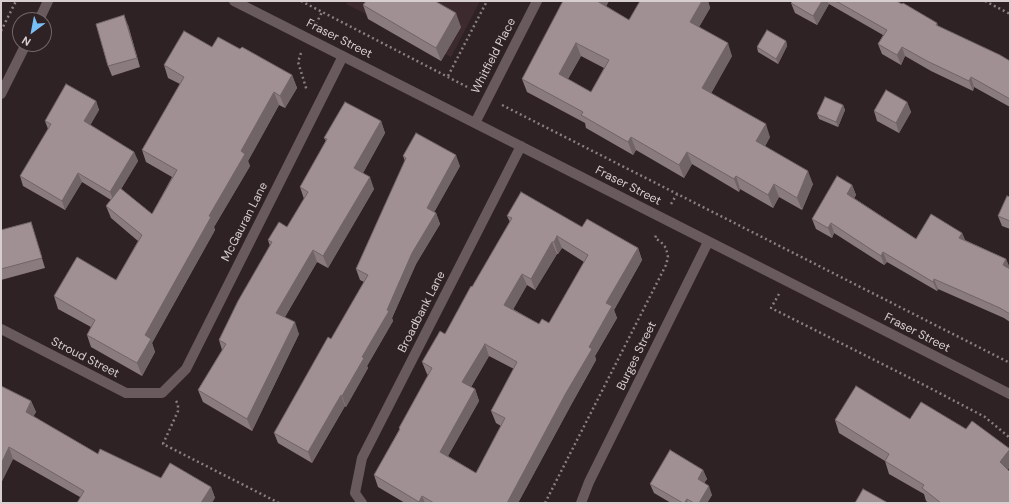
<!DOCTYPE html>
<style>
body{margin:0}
#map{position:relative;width:1011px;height:504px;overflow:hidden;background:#2f2225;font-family:"DM Sans",sans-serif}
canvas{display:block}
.frame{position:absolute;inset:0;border:2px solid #d7ced0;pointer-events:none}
.north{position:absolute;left:12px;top:12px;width:40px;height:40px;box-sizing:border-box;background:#2f2225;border:1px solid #726769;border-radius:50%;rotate:212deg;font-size:11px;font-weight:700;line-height:16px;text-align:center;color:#d7ced0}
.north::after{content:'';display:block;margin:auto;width:14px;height:18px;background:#76c0f7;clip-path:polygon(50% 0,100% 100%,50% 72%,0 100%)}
</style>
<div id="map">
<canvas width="1011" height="504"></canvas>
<div class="frame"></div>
<div class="north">N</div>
</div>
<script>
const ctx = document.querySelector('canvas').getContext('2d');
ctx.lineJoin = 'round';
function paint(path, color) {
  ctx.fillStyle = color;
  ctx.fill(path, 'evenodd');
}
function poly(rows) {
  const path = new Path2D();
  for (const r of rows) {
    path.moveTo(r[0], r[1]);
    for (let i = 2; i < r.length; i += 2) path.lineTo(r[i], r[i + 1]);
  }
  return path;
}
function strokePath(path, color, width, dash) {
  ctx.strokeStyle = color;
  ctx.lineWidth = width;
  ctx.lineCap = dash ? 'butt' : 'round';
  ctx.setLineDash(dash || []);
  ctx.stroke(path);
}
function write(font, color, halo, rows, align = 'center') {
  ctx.font = font + ' "DM Sans",sans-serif';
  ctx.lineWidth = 4;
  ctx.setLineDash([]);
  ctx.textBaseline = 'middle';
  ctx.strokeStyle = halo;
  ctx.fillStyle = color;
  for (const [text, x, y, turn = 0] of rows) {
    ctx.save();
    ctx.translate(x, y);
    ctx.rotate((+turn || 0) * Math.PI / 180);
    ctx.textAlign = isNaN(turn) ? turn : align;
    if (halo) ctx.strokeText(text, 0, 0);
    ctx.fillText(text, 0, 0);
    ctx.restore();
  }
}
paint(poly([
 [348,1,480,1,451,57,346,4]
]), '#3d2a2f');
strokePath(poly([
 [301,1,475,91],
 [985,1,1010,14],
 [316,24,322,12],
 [1,31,16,1],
 [301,53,298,62,307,91],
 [448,76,487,1],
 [502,105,1010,363],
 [671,204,677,194],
 [779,294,771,308,926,386,985,417,1010,438],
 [176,401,178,404,178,411,163,444,279,503],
 [545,503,666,265,668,257,666,248,661,242,655,238,657,233]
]), '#897e81', 2.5, [2, 3]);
strokePath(poly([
 [234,1,1010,394],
 [39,20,48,1],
 [1,94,26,44],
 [475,123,537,1],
 [1,329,126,393,162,393,186,369,343,56],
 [362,503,355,493,362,458,521,146],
 [581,503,589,482,708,242]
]), '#695a5e', 10);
paint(poly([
 [609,1,606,6,629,20,640,1,708,1,710,8,699,27,732,56,711,93,770,137,765,146,813,184,802,210,779,197,773,208,740,189,739,192,692,164,684,178,636,150,633,155,586,128,585,123,527,92,522,79],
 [581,56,604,68,591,92,568,79],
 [793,1,896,1,937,23,938,26,1010,61,1010,107,974,87,973,91,931,71,905,56,901,65,882,54,878,44,883,35,829,4,817,25,795,13,791,3],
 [363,5,461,27,441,61,368,19],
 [128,25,140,67,112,76,108,66],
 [786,41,787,46,778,64,758,52,757,47],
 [212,47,240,49,292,75,297,88,285,108,279,105,248,161,250,166,214,227,215,230,152,343,155,352,142,376,91,347,87,335,91,327,58,309,54,296,116,280,138,241,111,218,106,206,111,200,82,182,65,210,23,186,20,176,48,129,45,121,96,101,99,110,90,125,134,152,138,161,121,189,152,214,172,177,146,162,142,150,180,84,168,78,164,65],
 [907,102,911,112,899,133,877,121,874,111],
 [843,105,845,110,838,127,819,119,817,114],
 [381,121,385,133,363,173,374,189,328,268,317,262,285,317,299,334,252,431,203,402,198,390,222,350,219,340,270,246,268,240,287,227,304,199,300,187,326,141,324,138],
 [403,156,460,166,434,212,436,213,440,224,416,264,392,318,393,321,367,366,368,368,346,407,345,406,312,463,278,443,274,433,331,339,364,282,360,280,356,269,405,161],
 [852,185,856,195,854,198,916,239,962,233,965,240,1006,259,1010,269,1010,322,1004,318,938,289,937,291,887,262,884,265,834,233,832,238,816,229,812,219],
 [1010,197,1010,229,1002,226,998,216],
 [507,216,582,227,638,248,642,260,614,310,617,318,595,356,596,360,571,405,518,503,405,503,378,487,374,475,399,430,399,428,428,375,427,374,422,362,445,334,472,287,510,222],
 [562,248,584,262,549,323,539,324,513,309,527,285,535,290,557,254,558,254],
 [489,356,514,369,491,411,496,423,501,426,476,473,448,456,479,401,475,389,471,387],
 [31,222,34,232,45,268,1,280,1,230],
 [1,386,31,401,36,412,33,416,98,454,161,478,211,487,215,498,80,497,13,459,1,483],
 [910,419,1008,470,1010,503,929,503,926,501,924,494,889,474,885,461,839,433,835,420],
 [703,470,707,479,704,483,712,495,707,503,671,503,654,493,650,484]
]), '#8a7b7e');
paint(poly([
 [597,1,609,1,602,14],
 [702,1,708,1,710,8,695,34,690,22],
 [822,1,827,1,829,4,817,25,813,16],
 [456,13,461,27,441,61,436,48],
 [124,15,128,25,140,67,137,58],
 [786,41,787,46,778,64,776,59],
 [576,43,581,56,563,87,559,74],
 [728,43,732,56,707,101,702,88],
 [902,47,905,56,901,65,897,55],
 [292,75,297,88,285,108,280,96],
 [971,77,974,87,973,91,969,81],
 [274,92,279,105,248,161,250,166,214,227,215,230,152,343,155,352,142,376,137,363,145,335,209,216,241,151],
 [96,101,99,110,87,131,84,121],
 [907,102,911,112,899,133,896,123],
 [843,105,845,110,838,127,836,122],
 [381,121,385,133,359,180,354,168],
 [766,124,770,137,761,154,756,141],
 [631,137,636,150,633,155,628,142],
 [134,152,138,161,114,201,110,192],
 [687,152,692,164,684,178,679,165],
 [456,155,460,166,431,218,427,208],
 [808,171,813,184,802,210,797,198],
 [78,173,82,182,65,210,62,201],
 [736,176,740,189,739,192,734,179],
 [370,177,374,189,328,268,323,256],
 [774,184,779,197,773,208,768,195],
 [852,185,856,195,851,204,847,194],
 [436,213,440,224,416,264,392,318,393,321,367,366,368,368,346,407,342,396,387,310,412,253],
 [831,223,834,233,832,238,828,228],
 [962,233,966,242,959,238],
 [557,236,562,248,558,254,554,242],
 [552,242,557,254,535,290,531,279],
 [638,248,642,260,614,310,617,318,595,356,596,360,571,405,518,503,507,503,589,347,606,303],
 [313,250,317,262,280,325,276,313],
 [883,252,887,262,884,265,881,256],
 [1006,259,1010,268,1007,275,1003,265],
 [522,274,527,285,509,317,504,305],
 [934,279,938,289,937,291,933,282],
 [295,322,299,334,252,431,247,419],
 [485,344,489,356,467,394,462,382],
 [475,389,479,401,444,463,440,452],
 [341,395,345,406,312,463,308,452],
 [31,401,36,412,30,423,26,412],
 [9,447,13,459,1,483,1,464],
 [1010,449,1010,467,1005,474,1000,462],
 [703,470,707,479,701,488,698,479],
 [709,486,712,495,707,503,699,503],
 [211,487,215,498,212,503,201,503],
 [422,496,425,503,420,503,419,502],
 [687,499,688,503,684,503]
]), '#706467');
const building = poly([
 [366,1,435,1,456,13,436,48,363,5,366,1],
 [563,1,597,1,629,20,640,1,702,1,690,22,728,43,702,88,766,124,756,141,808,171,797,198,774,184,768,195,736,176,734,179,687,152,679,165,631,137,628,142,581,115,583,112,522,79,563,1],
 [576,43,609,60,591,92,559,74,576,43],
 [793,1,822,1,813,16,791,3,793,1],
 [836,1,896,1,902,4,903,3,937,23,936,25,1000,55,1010,61,1010,99,971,77,969,81,927,61,902,47,897,55,878,44,887,30,836,1],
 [124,15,137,58,108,66,96,24,124,15],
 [767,30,786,41,776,59,757,47,767,30],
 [184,31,212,47,218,37,240,49,242,47,292,75,280,96,274,92,241,151,245,154,209,216,211,217,145,335,151,339,137,363,87,335,95,320,54,296,77,257,116,280,142,235,106,206,120,188,152,214,177,170,142,150,184,77,164,65,184,31],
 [66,84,96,101,84,121,134,152,110,192,78,173,62,201,20,176,51,124,45,121,66,84],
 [886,90,907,102,896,123,874,111,886,90],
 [825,97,843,105,836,122,817,114,825,97],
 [345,102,381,121,354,168,370,177,323,256,313,250,276,313,295,322,247,419,198,390,226,344,219,340,238,301,272,242,268,240,279,222,287,227,308,192,300,187,327,139,324,138,345,102],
 [416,133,456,155,427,208,436,213,412,253,387,310,389,311,362,357,364,358,342,396,341,395,308,452,274,433,328,337,331,339,368,275,356,269,406,158,403,156,416,133],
 [837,176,852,185,847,194,916,239,931,214,962,233,959,238,1006,259,1003,265,1010,269,1010,314,1000,308,934,279,933,282,883,252,881,256,831,223,828,228,812,219,837,176],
 [521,192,582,227,587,219,638,248,606,303,612,306,589,347,592,349,566,393,507,503,434,503,422,496,419,502,374,475,400,429,399,428,432,368,422,362,440,331,445,334,471,286,472,287,512,218,507,216,521,192],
 [557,236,588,255,549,323,542,319,539,324,504,305,522,274,531,279,552,242,554,242,557,236],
 [485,344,517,362,491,411,505,418,476,473,440,452,475,389,462,382,485,344],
 [1007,196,1010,197,1010,221,998,216,1007,196],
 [31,222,42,258,1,269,1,230,31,222],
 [1,386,31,401,26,412,98,454,100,449,161,478,170,463,211,487,201,503,77,503,84,491,9,447,1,464,1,386],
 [856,386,910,419,921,402,966,429,972,421,1010,449,1000,462,1010,472,1010,503,941,503,922,488,924,485,885,461,889,454,835,420,856,386],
 [670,450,703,470,698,479,709,486,699,503,694,503,687,499,684,503,683,503,650,484,670,450],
 [863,489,888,503,855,503,863,489]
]);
paint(building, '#a08f93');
strokePath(building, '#706467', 1);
write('12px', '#d7ced0', '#2f2225', [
 ["Fraser Street",339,39,27],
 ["Whitfield Place",494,56,-63],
 ["Fraser Street",628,186,27],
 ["McGauran Lane",245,222,-63],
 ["Broadbank Lane",422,312,-63],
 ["Fraser Street",917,333,27],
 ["Burges Street",637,356,-64],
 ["Stroud Street",85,358,27]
]);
</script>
